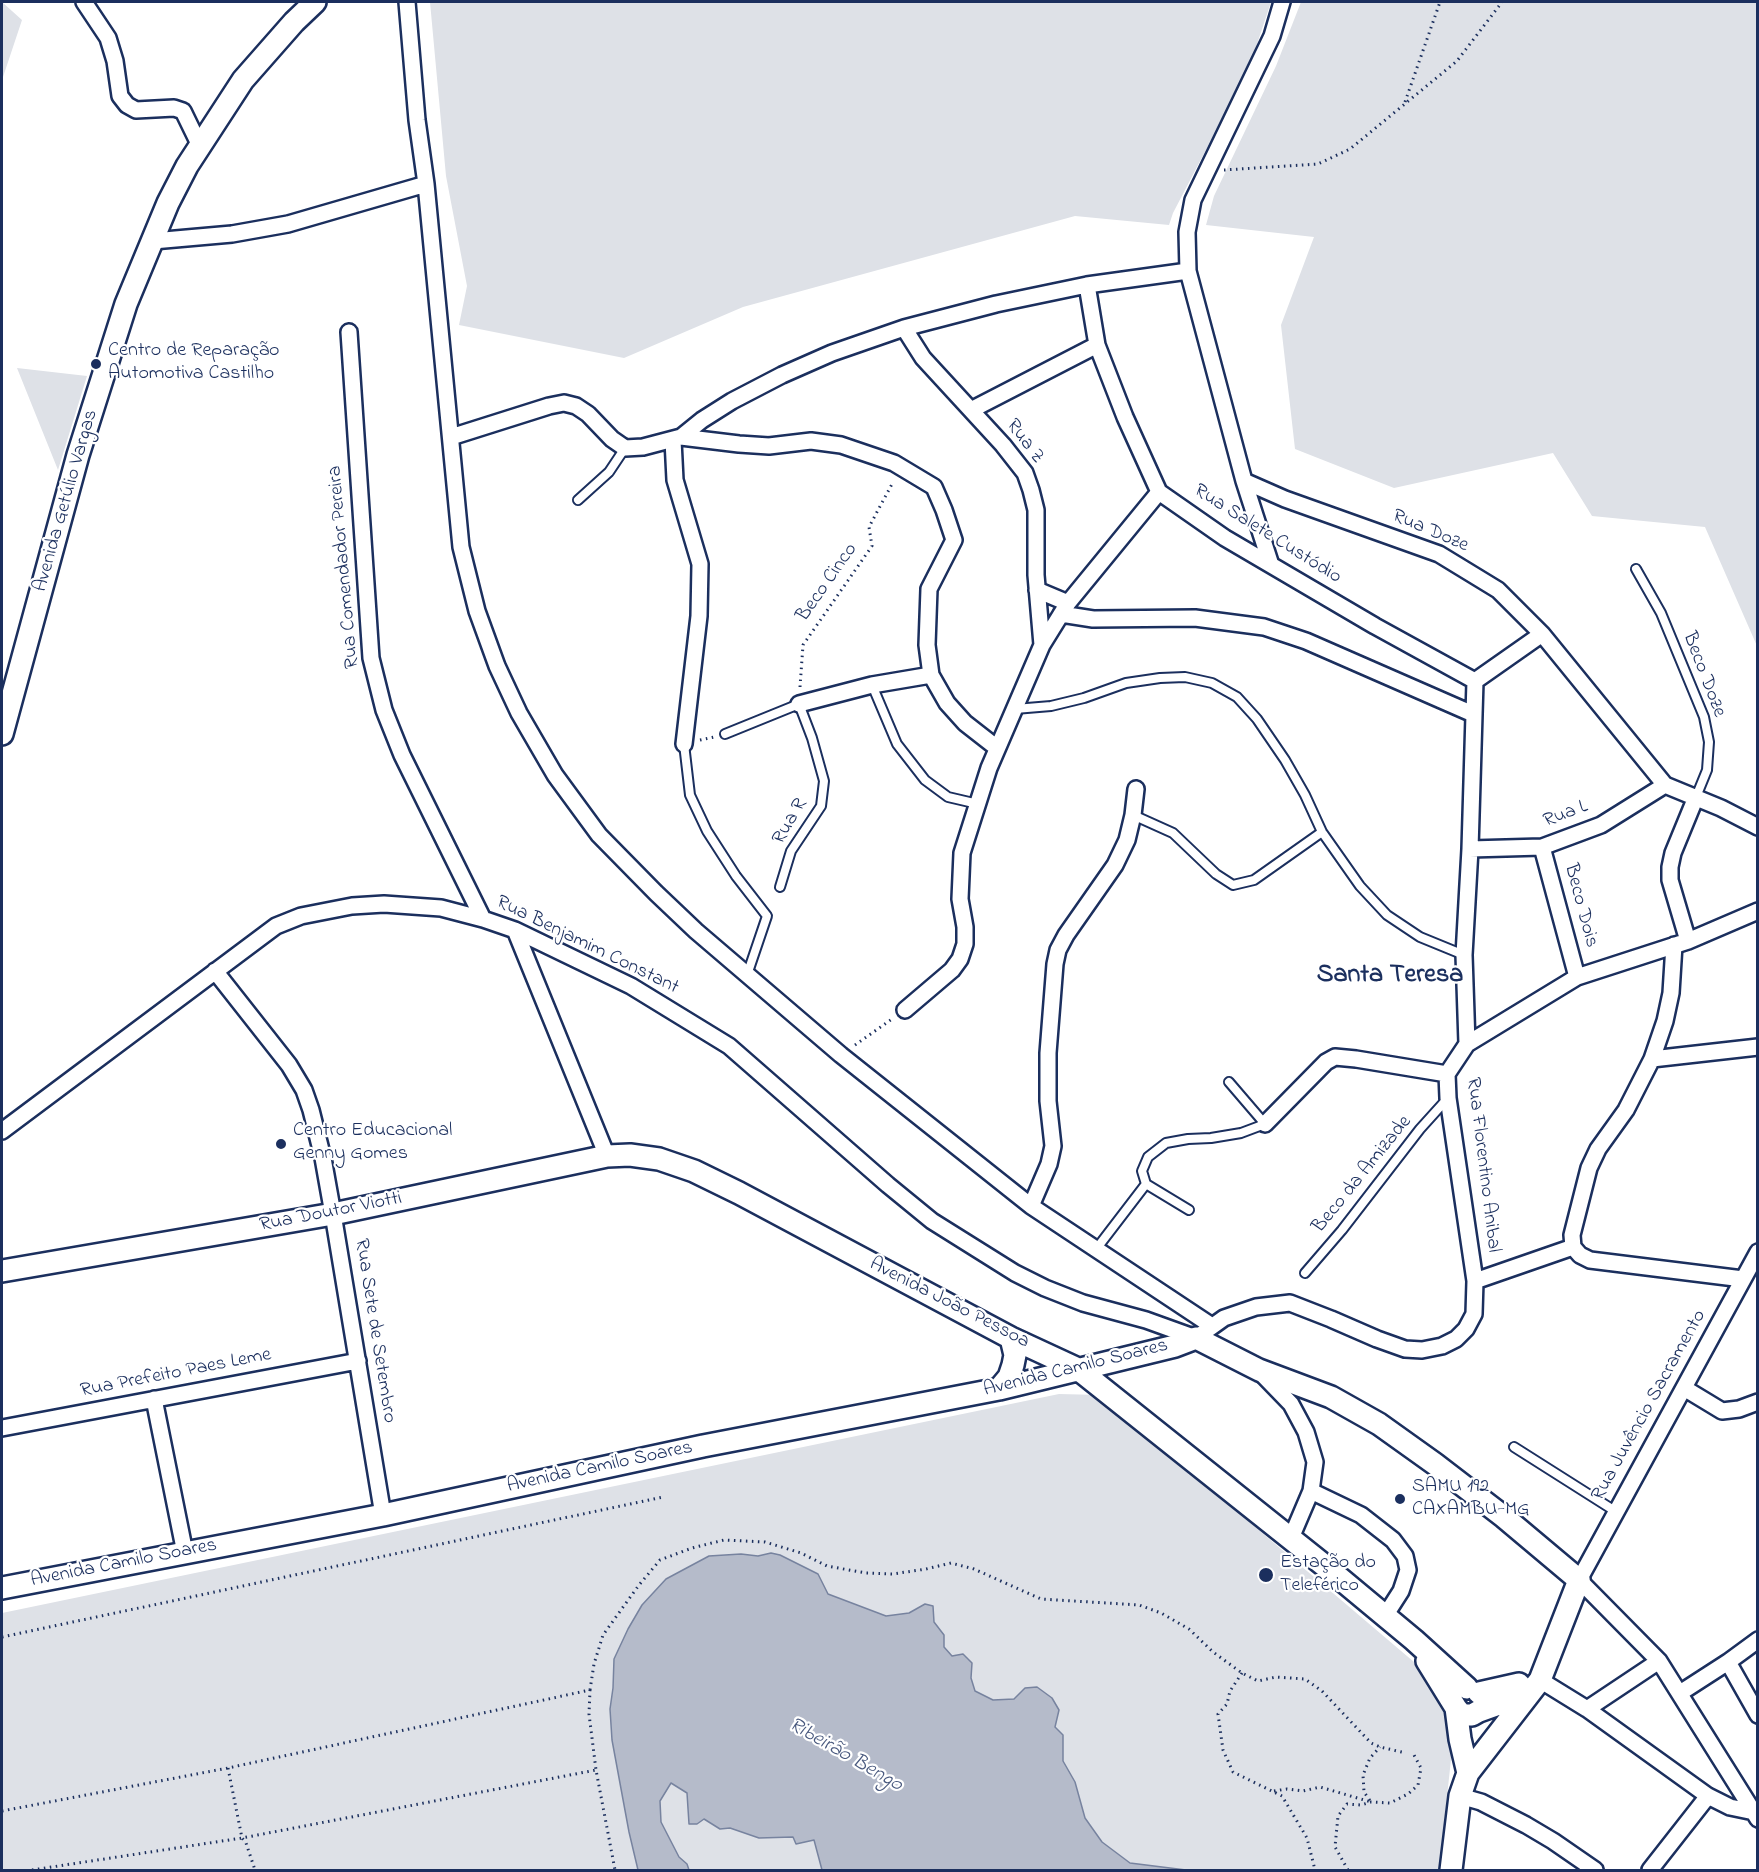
<!DOCTYPE html>
<meta charset="utf-8">
<style>
body{margin:0}
#map{position:relative;width:1759px;height:1872px;overflow:hidden;background:#fff;font-family:"Indie Flower",sans-serif}
canvas{display:block}
.frame{position:absolute;inset:0;border:3px solid #1b2f5e;pointer-events:none}
</style>
<div id="map">
<canvas width="1759" height="1872"></canvas>
<div class="frame"></div>
</div>
<script>
const ctx = document.querySelector('canvas').getContext('2d');
ctx.lineJoin = 'round';
function paint(path, color) {
  ctx.fillStyle = color;
  ctx.fill(path, 'evenodd');
}
function poly(rows) {
  const path = new Path2D();
  for (const r of rows) {
    path.moveTo(r[0], r[1]);
    for (let i = 2; i < r.length; i += 2) path.lineTo(r[i], r[i + 1]);
  }
  return path;
}
function strokePath(path, color, width, dash) {
  ctx.strokeStyle = color;
  ctx.lineWidth = width;
  ctx.lineCap = dash ? 'butt' : 'round';
  ctx.setLineDash(dash || []);
  ctx.stroke(path);
}
function write(font, color, halo, rows, align = 'center') {
  ctx.font = font + ' "Indie Flower",sans-serif';
  ctx.lineWidth = 4.5;
  ctx.setLineDash([]);
  ctx.textBaseline = 'middle';
  ctx.strokeStyle = halo;
  ctx.fillStyle = color;
  for (const [text, x, y, turn = 0] of rows) {
    ctx.save();
    ctx.translate(x, y);
    ctx.rotate((+turn || 0) * Math.PI / 180);
    ctx.textAlign = isNaN(turn) ? turn : align;
    if (halo) ctx.strokeText(text, 0, 0);
    ctx.fillText(text, 0, 0);
    ctx.restore();
  }
}
paint(poly([
 [2,2,22,20,2,80],
 [430,2,1271,2,1250,65,1173,213,1169,225,1075,216,743,307,624,358,459,325,467,286,446,176],
 [1301,2,1757,2,1757,646,1705,527,1592,516,1553,453,1394,488,1295,449,1281,325,1314,237,1206,225,1214,196,1276,66],
 [17,368,87,376,58,470],
 [1059,1394,1100,1395,1434,1679,1454,1732,1439,1870,2,1870,2,1613]
]), '#dee1e7');
const water = poly([
 [771,1553,780,1555,818,1574,828,1594,886,1616,909,1613,925,1604,933,1606,934,1622,944,1635,944,1647,952,1656,963,1654,972,1663,971,1678,975,1691,993,1700,1014,1699,1025,1688,1037,1687,1052,1698,1059,1710,1055,1727,1063,1735,1063,1761,1075,1782,1085,1818,1102,1842,1130,1863,1186,1870,822,1870,814,1840,796,1844,793,1837,759,1838,730,1828,720,1829,704,1819,697,1824,689,1824,687,1793,671,1783,660,1801,661,1822,679,1857,687,1864,689,1870,638,1870,629,1832,612,1740,610,1709,613,1688,614,1659,628,1629,642,1605,666,1579,709,1556,741,1554,758,1556,771,1553]
]);
paint(water, '#b5bbca');
strokePath(water, '#77839f', 1.5);
const lane = poly([
 [578,500,609,472,625,448],
 [1636,569,1661,613,1704,717,1709,742,1707,770,1696,797],
 [872,685,897,744,925,780,948,797,978,804],
 [1015,709,1051,706,1084,698,1126,683,1160,678,1185,677,1212,683,1237,697,1257,719,1285,760,1305,795,1322,832,1360,886,1387,915,1420,937,1464,955],
 [725,734,799,704,812,738,824,781,821,806,791,851,780,887],
 [684,744,690,795,707,831,736,876,767,916,747,975],
 [1133,815,1173,833,1216,874,1233,885,1254,880,1322,832],
 [1146,1184,1189,1210],
 [1097,1248,1146,1184,1142,1171,1148,1157,1166,1143,1188,1139,1211,1138,1241,1133,1265,1124,1229,1082],
 [1305,1273,1342,1230,1420,1129,1448,1098],
 [1514,1447,1615,1511]
]);
const street = poly([
 [84,2,108,38,115,61,120,96,127,105,136,110,174,108,183,111,200,146],
 [407,2,417,120,426,184,461,547,477,611,497,666,519,713,555,775,599,835,656,893,696,931,841,1055,1031,1206,1212,1326],
 [1282,2,1272,36,1193,200,1187,232,1188,271,1244,481,1285,499,1439,554,1498,590,1542,634,1665,785,1721,808,1758,827],
 [153,241,232,234,288,224,426,184],
 [1087,285,1097,345,1125,417,1159,492,1225,538,1375,626,1475,681,1542,634],
 [904,328,923,358,1003,445,1025,473,1031,490,1036,510,1036,575,1042,645],
 [349,332,371,658,384,710,402,755,483,919],
 [971,410,1097,345],
 [451,437,549,406,564,403,576,406,588,414,612,439,625,448,643,447,681,437,702,420,732,401,782,375,832,353,904,328,996,304,1087,285,1188,271],
 [681,437,739,444,769,446,811,441,841,445,894,463,934,487,944,510,954,540,929,589,927,645,931,675,947,703,965,723,997,748],
 [673,440,675,480,700,564,699,616,684,744],
 [1244,481,1271,565],
 [1037,590,1068,603],
 [1061,614,1093,619,1195,618,1264,627,1306,641,1473,714],
 [799,704,872,685,931,675],
 [1542,847,1577,977],
 [1470,849,1542,847,1601,825,1665,785],
 [515,930,607,1156],
 [1688,941,1670,880,1670,867,1673,853,1696,797],
 [215,971,289,1065,304,1090,311,1110,323,1158,333,1214,383,1515],
 [905,1010,952,970,960,959,965,944,965,927,960,899,962,853,989,768,1042,645,1068,603,1159,492],
 [1467,1044,1577,977,1688,941,1758,911],
 [1652,1059,1758,1047],
 [1265,1124,1326,1062,1335,1057,1356,1059,1447,1074],
 [2,1131,276,926,301,916,352,906,384,904,441,908,483,919,515,930,631,986,729,1046,888,1185,932,1221,1015,1273,1045,1288,1083,1303,1146,1320,1196,1338,1224,1318,1256,1307,1290,1303,1331,1319,1377,1339,1405,1349,1422,1350,1442,1346,1456,1339,1466,1329,1474,1314,1475,1281,1448,1098,1447,1074,1467,1044,1464,955,1470,849,1475,681],
 [1031,1206,1049,1164,1053,1146,1048,1101,1048,1053,1055,964,1058,950,1066,935,1115,865,1127,840,1133,815,1136,789],
 [1573,1247,1572,1235,1589,1168,1598,1149,1626,1110,1652,1059,1665,1021,1671,993,1674,945],
 [1758,1252,1579,1580,1659,1661,1758,1819],
 [1475,1281,1573,1247,1580,1255,1590,1260,1743,1279],
 [1261,1373,1291,1404,1306,1432,1315,1462,1311,1491,1291,1538],
 [1684,1388,1722,1411,1739,1409,1758,1402],
 [154,1399,185,1553],
 [2,1428,358,1361],
 [1311,1491,1361,1515,1393,1540,1405,1556,1408,1570,1401,1591,1385,1616],
 [1728,1662,1758,1715],
 [1540,1680,1587,1709,1708,1796,1730,1807,1754,1812],
 [1680,1693,1728,1662,1758,1640],
 [1587,1709,1659,1661],
 [1460,1796,1481,1802,1526,1825,1553,1841,1595,1870],
 [1650,1870,1708,1796]
]);
const secondary = poly([
 [2,734,78,455,126,304,168,203,187,166,243,80,294,22,315,2],
 [2,1271,333,1214,607,1156,630,1155,659,1159,694,1171,739,1193,1011,1338,1078,1369,1325,1566,1414,1640,1467,1688],
 [999,1389,1009,1377,1013,1365,1015,1355,1011,1338],
 [2,1588,383,1515,703,1446,999,1389,1175,1346,1196,1338,1259,1370,1331,1397,1379,1424,1435,1464,1504,1517,1579,1580,1540,1680,1468,1773,1460,1796,1451,1870],
 [1427,1661,1456,1708,1462,1715,1472,1715,1479,1711,1529,1693],
 [1479,1693,1519,1684],
 [1456,1708,1460,1739,1468,1773]
]);
strokePath(lane, '#1b2f5e', 12);
strokePath(street, '#1b2f5e', 20);
strokePath(secondary, '#1b2f5e', 26);
strokePath(poly([
 [1405,102,1440,2],
 [1224,170,1318,164,1350,149,1457,61,1502,2],
 [800,687,803,645,872,546,869,527,892,484,891,481],
 [700,740,714,737],
 [855,1045,892,1019],
 [2,1637,663,1497],
 [1242,1673,1230,1691,1227,1704,1218,1714,1223,1750,1233,1772,1282,1796,1307,1838,1315,1870],
 [590,1690,594,1664,603,1635,639,1585,660,1560,692,1548,724,1540,765,1542,801,1553,827,1566,866,1573,893,1574,926,1569,951,1563,974,1569,1041,1599,1139,1605,1161,1613,1189,1629,1213,1652,1242,1673,1258,1681,1276,1677,1305,1679,1322,1691,1371,1743,1380,1747,1406,1753],
 [228,1768,242,1838,246,1843,255,1870],
 [1274,1791,1287,1789,1303,1791,1320,1787,1371,1802,1364,1792,1363,1775,1370,1758,1380,1747],
 [2,1811,228,1768,590,1690,589,1714,596,1770],
 [32,1870,242,1838,596,1770,615,1870],
 [1348,1870,1335,1847,1338,1816,1347,1804,1361,1805,1371,1802,1390,1803,1408,1794,1418,1785,1421,1768,1414,1755]
]), '#1b2f5e', 3, [1.5, 4.5]);
strokePath(lane, '#fff', 8);
strokePath(street, '#fff', 15);
strokePath(secondary, '#fff', 21);
for (const [x, y, r, color] of [
 [96,364,6,"#1b2f5e"],
 [281,1144,6,"#1b2f5e"],
 [1400,1499,6,"#1b2f5e"],
 [1266,1575,8,"#1b2f5e"]
]) {
  const dot = new Path2D();
  dot.arc(x, y, r, 0, 2 * Math.PI);
  ctx.fillStyle = color;
  ctx.fill(dot);
  strokePath(dot, '#fff', 2);
}
write('20px', '#1b2f5e', '#fff', [
 ["Centro de Reparação",108,352],
 ["Automotiva Castilho",108,375],
 ["Centro Educacional",293,1132],
 ["Genny Gomes",293,1155],
 ["SAMU 192",1412,1488],
 ["CAXAMBU-MG",1412,1511],
 ["Estação do",1280,1564],
 ["Teleférico",1280,1587]
], 'left');
write('20px', '#1b2f5e', '#fff', [
 ["Rua Z",1024,442,53],
 ["Avenida Getúlio Vargas",67,501,-74],
 ["Rua Doze",1430,532,23],
 ["Rua Salete Custódio",1267,535,32],
 ["Rua Comendador Pereira",345,567,-95],
 ["Beco Cinco",828,583,-55],
 ["Beco Doze",1703,675,69],
 ["Rua L",1566,815,-21],
 ["Rua R",791,822,-60],
 ["Beco Dois",1580,906,75],
 ["Rua Benjamim Constant",587,946,26],
 ["Rua Florentino Anibal",1482,1165,83],
 ["Beco da Amizade",1363,1175,-51],
 ["Rua Doutor Viotti",331,1213,-11],
 ["Avenida João Pessoa",949,1304,27],
 ["Rua Sete de Setembro",374,1331,81],
 ["Avenida Camilo Soares",1076,1369,-14],
 ["Rua Prefeito Paes Leme",176,1374,-11],
 ["Rua Juvêncio Sacramento",1650,1406,-61],
 ["Avenida Camilo Soares",600,1468,-12],
 ["Avenida Camilo Soares",124,1564,-11]
]);
write('italic 21px', '#49597e', '#fff', [
 ["Ribeirão Bengo",845,1756,30]
]);
write('bold 26px', '#1b2f5e', '#fff', [
 ["Santa Teresa",1390,977]
]);
</script>
